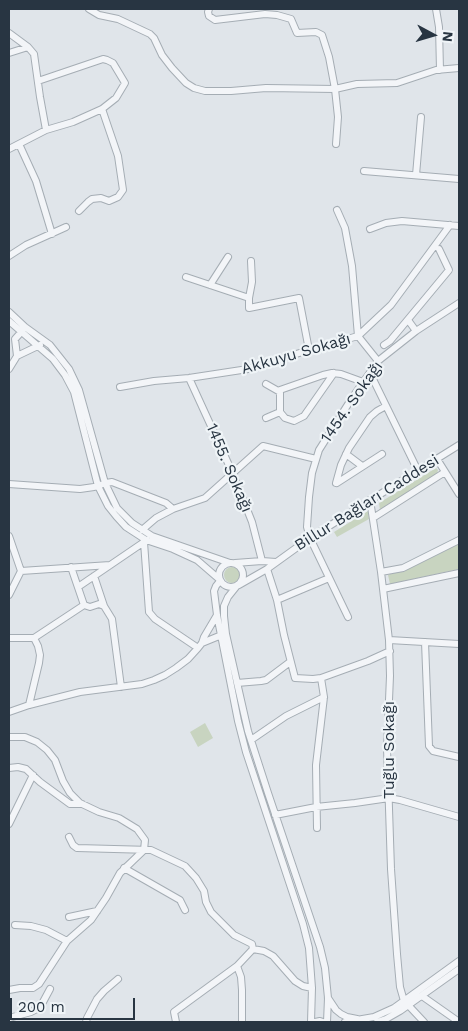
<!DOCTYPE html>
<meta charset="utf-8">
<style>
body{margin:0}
#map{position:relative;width:468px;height:1031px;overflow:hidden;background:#e0e5ea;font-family:"Work Sans",sans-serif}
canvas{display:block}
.frame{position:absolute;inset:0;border:10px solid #283542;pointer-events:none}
.north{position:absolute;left:408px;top:10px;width:50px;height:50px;-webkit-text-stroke:4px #eff4f7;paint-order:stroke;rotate:96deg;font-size:14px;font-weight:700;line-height:20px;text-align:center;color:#283542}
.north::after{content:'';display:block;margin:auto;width:18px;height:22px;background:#283542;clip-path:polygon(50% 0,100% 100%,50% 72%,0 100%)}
.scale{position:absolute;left:10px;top:998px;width:125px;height:22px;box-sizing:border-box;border:2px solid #283542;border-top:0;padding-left:6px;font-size:15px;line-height:18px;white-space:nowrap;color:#283542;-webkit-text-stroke:4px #eff4f7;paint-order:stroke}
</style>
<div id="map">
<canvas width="468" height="1031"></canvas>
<div class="frame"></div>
<div class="north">N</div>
<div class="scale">200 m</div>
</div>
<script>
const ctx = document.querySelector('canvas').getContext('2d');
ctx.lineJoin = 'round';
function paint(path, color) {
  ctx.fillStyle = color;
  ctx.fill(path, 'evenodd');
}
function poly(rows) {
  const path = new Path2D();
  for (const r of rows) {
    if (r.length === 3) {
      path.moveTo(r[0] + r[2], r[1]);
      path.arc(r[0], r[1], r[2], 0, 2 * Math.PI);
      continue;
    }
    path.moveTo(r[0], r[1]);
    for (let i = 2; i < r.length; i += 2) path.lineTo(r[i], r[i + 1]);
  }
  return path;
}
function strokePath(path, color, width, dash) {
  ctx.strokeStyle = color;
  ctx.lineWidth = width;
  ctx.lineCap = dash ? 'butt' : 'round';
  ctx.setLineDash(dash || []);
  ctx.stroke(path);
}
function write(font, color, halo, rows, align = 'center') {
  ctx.font = font + ' "Work Sans",sans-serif';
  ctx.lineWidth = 4.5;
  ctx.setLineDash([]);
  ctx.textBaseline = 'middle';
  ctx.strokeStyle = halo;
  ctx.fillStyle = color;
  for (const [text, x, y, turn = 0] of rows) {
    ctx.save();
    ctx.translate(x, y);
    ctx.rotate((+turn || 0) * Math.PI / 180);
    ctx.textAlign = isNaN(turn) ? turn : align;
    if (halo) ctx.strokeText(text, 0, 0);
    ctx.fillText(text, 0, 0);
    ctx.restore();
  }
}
paint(poly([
 [436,468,438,470,437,474,380,510,379,503],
 [368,511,369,519,337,537,334,532],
 [459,543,459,569,390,584,388,575],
 [232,575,8],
 [205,723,213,738,198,747,190,732]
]), '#c8d4c0');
const minor = poly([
 [89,9,99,15,118,19,150,34,154,38,162,55,172,68,186,83,194,88,205,91,231,91,266,88,335,89,357,84,397,83,436,70,459,68],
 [209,9,208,12,209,16,215,20,265,14,277,15,291,19,297,33,316,32,322,35,329,57,335,89,338,117,336,144],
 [436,9,439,27,440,70],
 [9,33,28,47,34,54,40,97,46,130],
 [9,53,28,47],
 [19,144,36,181,52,234],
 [9,149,46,130,73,122,102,109,116,98,125,83,113,63,107,60,103,59,38,81],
 [364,171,459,179],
 [416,175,421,117],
 [337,210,345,228,352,266,358,336,378,361],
 [79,211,88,202,92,199,101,198,109,201,118,197,123,190,118,156,102,109],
 [370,229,386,223,402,221,459,226],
 [9,256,26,245,66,227],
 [186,277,249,298,249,308,299,298,309,350],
 [210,285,228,257],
 [249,298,252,282,251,261],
 [9,312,25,327,50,345,69,369,79,390,105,483,117,508,132,523,152,536,230,563],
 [408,320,416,331],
 [9,321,53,359,65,375,74,392,98,486,108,506,116,516,126,527,146,540,173,549,197,560,219,579],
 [384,345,390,341,449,270,439,249],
 [17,356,15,339,24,329],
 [9,369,17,356,40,345],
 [370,373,418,471],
 [189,378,233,474,252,522,262,561],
 [266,384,280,392],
 [120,387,154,381,189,378,248,369,309,350,358,336,391,305,450,225],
 [280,392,280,412,285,418,294,421,304,416,334,373],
 [280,392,280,390,323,375,332,373,341,374,363,382],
 [266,418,280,412],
 [346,454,362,466],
 [437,459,459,494],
 [336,483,341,465,349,448,370,417,377,411,386,406],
 [337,483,382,454],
 [9,484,80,489,94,487,106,483,112,482,166,503,173,509],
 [370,500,381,572,389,640,390,676,387,748,391,869,397,954,400,987,404,1001],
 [373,518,445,472],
 [142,530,156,518,173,509,205,498,263,446,316,459],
 [9,536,21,571],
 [144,542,149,612,155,619,198,648],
 [231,575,12],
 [235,563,262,561,276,562],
 [267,569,277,600,284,635,295,678,313,679,321,678,368,661,390,651],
 [21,571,110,565],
 [381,572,403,568,459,540],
 [94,576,104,606],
 [220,581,216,586,214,591,217,615,238,721,246,752,303,924,309,948,312,988,311,1022],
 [239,585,267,569,310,538,459,445],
 [78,587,147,540],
 [236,587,228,597,224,606,224,616,226,634,248,731,268,793,320,947,325,968,328,998,327,1022],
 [383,589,459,573],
 [9,595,21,571],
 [277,600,329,578],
 [84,605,90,607,99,604,104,606,112,619,121,687],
 [348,617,310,538,307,527,309,497,312,473,319,450,352,398,378,361,416,331,459,303],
 [9,638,34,638,84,605,71,567],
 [389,640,459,644],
 [425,642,429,746,433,751,459,757],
 [202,643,224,634],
 [237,683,261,681,266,680,290,662],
 [29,705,39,663,40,655,38,646,34,638],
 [9,712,29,705,80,692,142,684,154,680,165,675,176,668,188,659,198,648,202,643,204,637,217,615],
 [9,737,25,737,37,742,47,750,55,760,63,781,70,793,80,803,99,812,119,818,137,829,145,840,144,850],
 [251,740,286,716,324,697],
 [9,768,18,767,26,769,40,782,70,804,82,804],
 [275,815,316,807,355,803,389,798,400,800,459,817],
 [9,824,33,775],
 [317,828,316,765,324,697,321,678],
 [69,837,73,845,77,848,151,850,185,866,196,878,204,891,206,902,211,912,234,935,252,944,253,949,264,951,273,956,295,981,303,986,312,988],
 [124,868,180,900,185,910],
 [69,917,97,911],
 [15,925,31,926,46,930,67,941],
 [237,966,241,977,242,990,242,1022],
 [9,990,20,988,33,988,39,984,67,941,91,920,106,898,120,873,144,850],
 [422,996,459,1022],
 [328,998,336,1010,341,1014,347,1017,357,1019],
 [409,1006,424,1022],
 [9,1018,31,1012,37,1009,43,1002,50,989],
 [86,1022,87,1018,97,999,104,991,118,979],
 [176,1022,174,1012,237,966,253,949],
 [315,1022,320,1021,323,1022],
 [345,1022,374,1017,394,1008,459,961],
 [377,1022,386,1019,400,1011,459,969]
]);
strokePath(minor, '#a5adb4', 8);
strokePath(minor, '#f3f5f8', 6);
write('16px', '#283542', '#eff4f7', [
 ["Akkuyu Sokağı",296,354,-16],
 ["1454. Sokağı",352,402,-55],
 ["1455. Sokağı",229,468,67],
 ["Billur Bağları Caddesi",367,503,-32],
 ["Tuğlu Sokağı",389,750,-90]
]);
</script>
